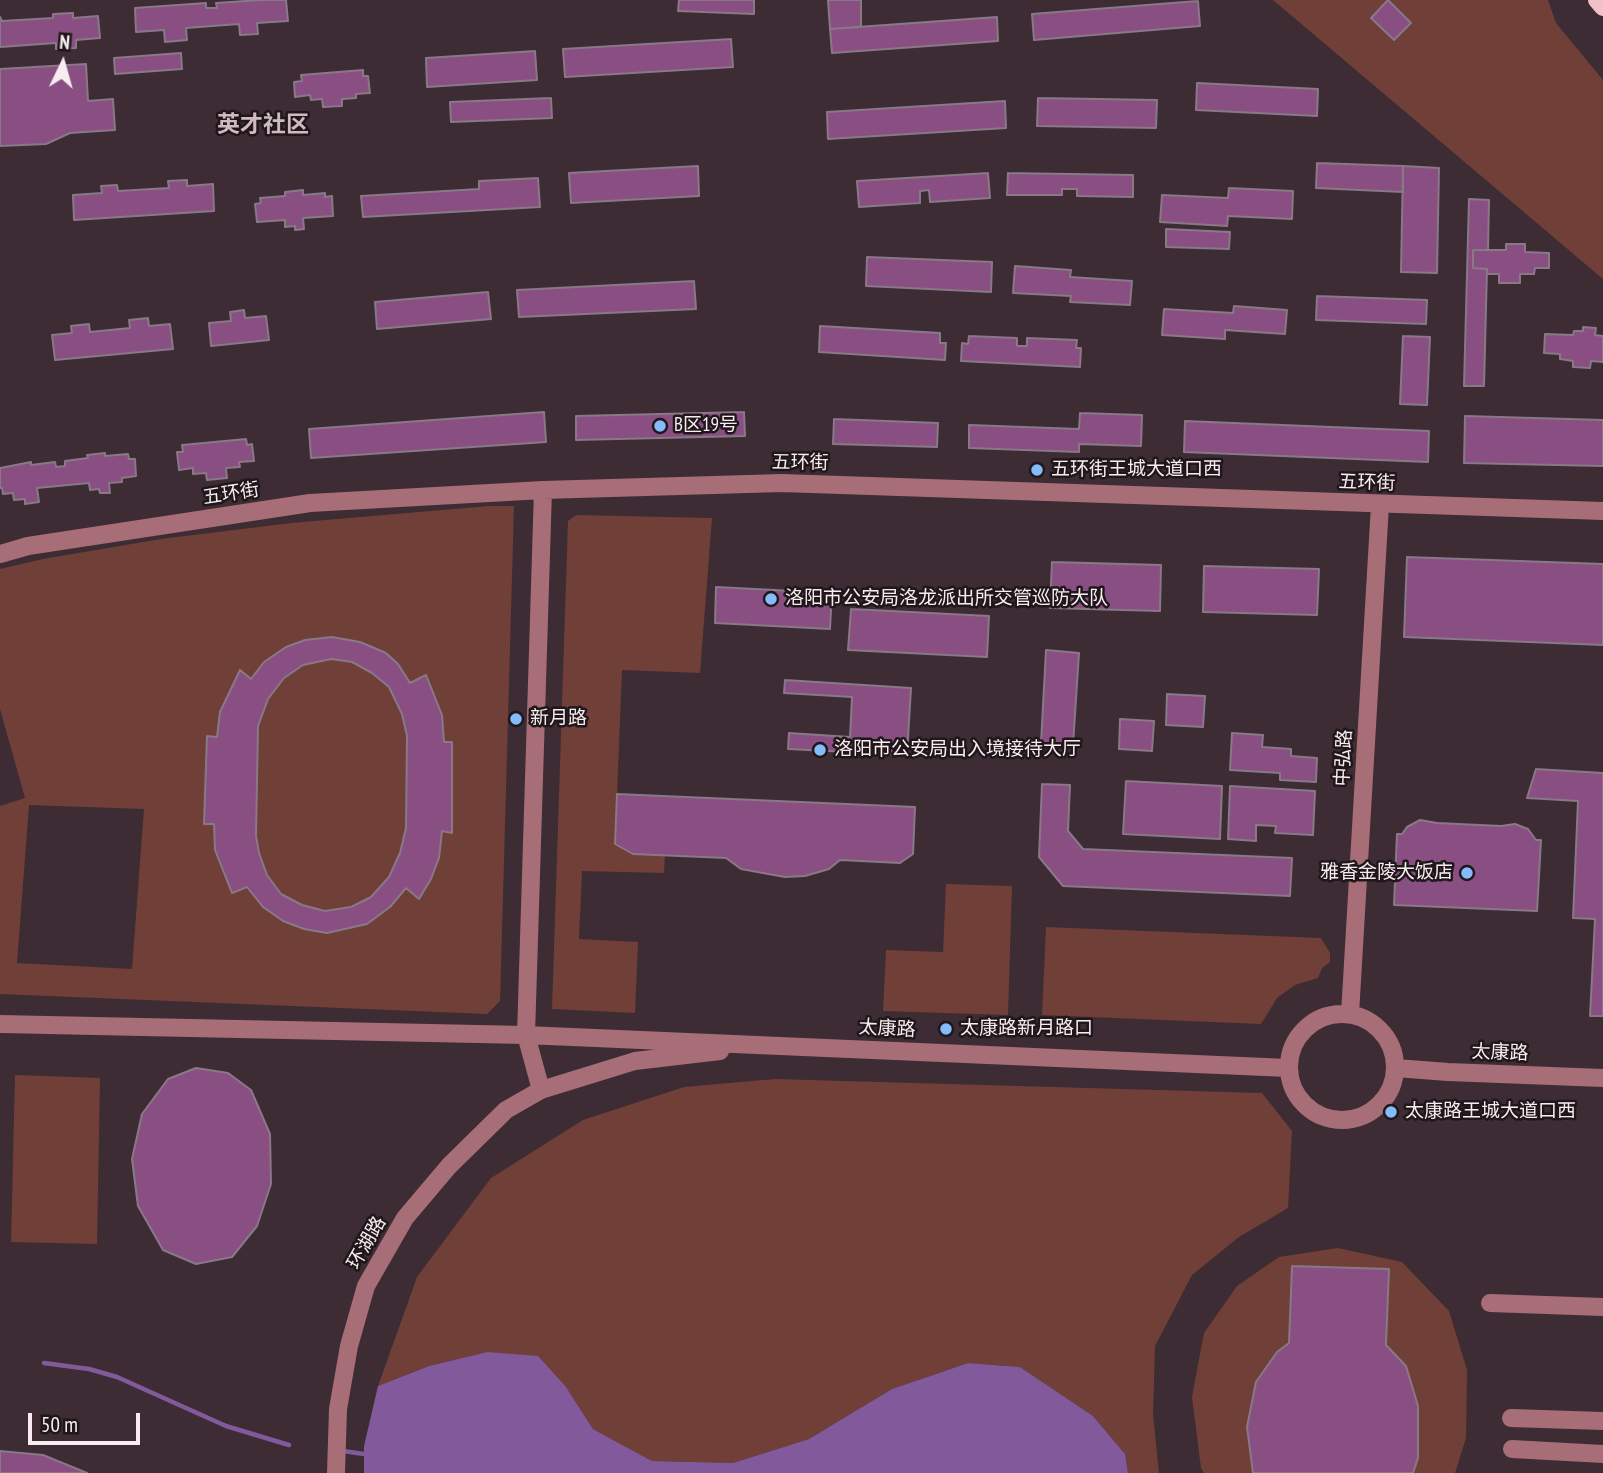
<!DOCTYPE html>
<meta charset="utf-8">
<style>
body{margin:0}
#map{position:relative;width:1603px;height:1473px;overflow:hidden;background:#3d2c34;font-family:"PT Sans Narrow",sans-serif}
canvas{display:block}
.north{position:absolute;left:28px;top:28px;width:70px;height:70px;-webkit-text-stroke:5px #1f171a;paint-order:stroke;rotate:5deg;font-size:19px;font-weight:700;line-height:28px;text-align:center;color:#f8ecf1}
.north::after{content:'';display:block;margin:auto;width:24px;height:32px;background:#f8ecf1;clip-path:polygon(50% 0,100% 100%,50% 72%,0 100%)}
.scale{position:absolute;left:28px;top:1413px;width:112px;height:32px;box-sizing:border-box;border:4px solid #f8ecf1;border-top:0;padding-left:9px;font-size:21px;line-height:24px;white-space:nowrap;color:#f8ecf1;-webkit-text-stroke:5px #1f171a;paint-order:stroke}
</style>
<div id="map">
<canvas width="1603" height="1473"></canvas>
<div class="north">N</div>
<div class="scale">50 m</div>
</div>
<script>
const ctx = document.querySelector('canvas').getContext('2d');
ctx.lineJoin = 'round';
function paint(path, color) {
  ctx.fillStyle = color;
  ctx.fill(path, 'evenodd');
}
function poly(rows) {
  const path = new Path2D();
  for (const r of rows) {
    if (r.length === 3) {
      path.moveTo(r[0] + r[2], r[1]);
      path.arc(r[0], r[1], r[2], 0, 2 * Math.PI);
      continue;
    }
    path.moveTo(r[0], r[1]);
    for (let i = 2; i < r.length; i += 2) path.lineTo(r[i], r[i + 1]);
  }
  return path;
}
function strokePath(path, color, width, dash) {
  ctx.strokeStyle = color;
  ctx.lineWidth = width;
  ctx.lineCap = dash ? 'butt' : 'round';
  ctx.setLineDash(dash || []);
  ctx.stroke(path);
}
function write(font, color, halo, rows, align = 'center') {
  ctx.font = font + ' "PT Sans Narrow","Noto Sans SC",sans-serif';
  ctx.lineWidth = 5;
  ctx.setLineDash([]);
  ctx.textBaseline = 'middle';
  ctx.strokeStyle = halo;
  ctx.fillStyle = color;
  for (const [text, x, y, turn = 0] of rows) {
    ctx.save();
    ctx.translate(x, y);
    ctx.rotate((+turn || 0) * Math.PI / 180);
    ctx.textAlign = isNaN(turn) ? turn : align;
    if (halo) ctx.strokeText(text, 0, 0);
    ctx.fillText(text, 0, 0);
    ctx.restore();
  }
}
paint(poly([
 [1273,0,1548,0,1556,23,1603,80,1603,279],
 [489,506,514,506,500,1001,487,1014,0,994,0,806,25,798,0,709,0,569,43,559,161,539,291,523],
 [29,805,144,809,132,969,17,963],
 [576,515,712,518,700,673,622,670,615,844,633,854,665,855,664,873,582,871,579,939,638,942,635,1013,552,1009,568,521],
 [946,884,1012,886,1008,1015,883,1011,886,950,943,952],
 [1046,927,1321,938,1330,953,1330,962,1322,968,1318,978,1295,985,1277,998,1261,1024,1042,1015],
 [15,1075,100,1078,97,1244,11,1242],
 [775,1079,1262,1093,1292,1131,1288,1208,1239,1237,1192,1275,1155,1346,1153,1414,1159,1473,1128,1473,1125,1454,1093,1416,1020,1367,968,1363,892,1389,809,1439,733,1463,652,1461,593,1429,566,1387,487,1352,429,1366,378,1386,417,1277,491,1178,583,1120,684,1087],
 [1338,1248,1402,1262,1449,1311,1467,1370,1466,1438,1455,1473,1413,1473,1418,1458,1418,1406,1406,1366,1386,1345,1388,1269,1292,1266,1289,1343,1277,1352,1256,1382,1247,1427,1253,1473,1204,1473,1201,1468,1192,1397,1204,1333,1237,1286,1279,1257]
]), '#703f38');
paint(poly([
 [487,1352,538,1356,566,1387,593,1429,652,1461,733,1463,809,1439,892,1389,968,1363,1020,1367,1093,1416,1125,1454,1128,1473,364,1473,364,1446,378,1386,429,1366]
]), '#825a9b');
strokePath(poly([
 [44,1363,89,1369,117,1377,226,1426,289,1445],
 [343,1451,364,1454]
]), '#825a9b', 4.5);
const building = poly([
 [260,0,286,0,288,21,257,23,258,34,240,35,239,24,186,28,187,40,165,42,164,30,136,32,135,8,206,3,206,8,217,8,216,3,260,0],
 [679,0,754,0,754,14,678,11,679,0],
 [828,0,861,0,861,27,830,29,828,0],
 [1388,0,1411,23,1394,40,1371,18,1388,0],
 [1198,1,1200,26,1034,40,1032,14,1198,1],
 [73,13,73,18,98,16,100,38,76,40,76,48,56,49,56,43,0,47,0,17,2,21,53,18,53,14,73,13],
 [997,17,998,41,832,53,830,29,997,17],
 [731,39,733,67,565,77,563,49,731,39],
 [535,51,537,80,427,87,426,58,535,51],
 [181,53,182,69,115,74,114,58,181,53],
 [86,64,88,101,113,99,115,130,70,133,46,144,0,146,0,69,86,64],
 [363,70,363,76,368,76,370,93,356,94,356,98,342,99,342,106,323,107,322,99,311,100,310,95,295,97,294,82,302,81,301,75,363,70],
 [1197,83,1318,89,1317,116,1196,110,1197,83],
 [551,98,552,118,451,122,450,102,551,98],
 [1038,98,1157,100,1156,128,1037,126,1038,98],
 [1005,101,1006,128,828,139,827,112,1005,101],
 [1317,163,1403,166,1403,192,1316,188,1317,163],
 [698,166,699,196,571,203,569,173,698,166],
 [1403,166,1439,168,1437,273,1401,272,1403,166],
 [988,173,990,198,930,202,929,190,920,191,920,203,859,207,857,181,988,173],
 [1008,173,1133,175,1133,197,1077,196,1077,189,1062,189,1062,195,1007,195,1008,173],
 [538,178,540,207,363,217,361,196,479,189,479,181,538,178],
 [187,180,187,186,213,184,214,211,74,220,73,195,102,193,101,186,117,185,118,191,169,188,168,181,187,180],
 [1229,188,1293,191,1292,219,1228,216,1227,226,1160,222,1162,195,1228,198,1229,188],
 [303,190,303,195,325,193,325,197,332,196,333,216,303,218,304,229,295,230,295,226,285,227,285,220,257,222,255,204,261,203,260,198,285,196,285,192,303,190],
 [1469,199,1489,200,1488,250,1473,250,1473,268,1487,269,1484,386,1464,386,1469,199],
 [1166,229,1230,232,1229,249,1166,247,1166,229],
 [1506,244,1525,244,1525,252,1549,253,1549,268,1535,268,1534,274,1520,274,1520,283,1499,283,1499,274,1487,274,1487,269,1473,268,1473,250,1506,250,1506,244],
 [867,257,992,262,991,292,866,286,867,257],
 [1015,266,1071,270,1070,277,1132,281,1130,305,1070,302,1071,296,1013,293,1015,266],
 [694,281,696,309,519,317,517,290,694,281],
 [488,292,491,319,377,329,375,302,488,292],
 [1317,296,1427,300,1426,324,1316,320,1317,296],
 [1234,306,1287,310,1285,334,1225,330,1225,339,1162,335,1164,309,1233,313,1234,306],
 [244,310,245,318,266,316,269,340,211,346,209,323,231,321,230,312,244,310],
 [148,318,149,326,170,324,173,349,55,360,52,335,72,333,71,326,89,324,90,332,130,328,129,320,148,318],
 [820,326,940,333,940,343,946,343,945,360,819,352,820,326],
 [1583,327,1596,328,1595,335,1603,336,1603,362,1591,361,1590,368,1573,367,1573,361,1560,359,1560,354,1544,353,1545,334,1573,335,1574,331,1583,331,1583,327],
 [969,336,1017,338,1017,346,1027,346,1027,338,1077,340,1076,348,1081,348,1080,367,961,361,962,343,968,344,969,336],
 [1403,336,1430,337,1427,405,1400,404,1403,336],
 [544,412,546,442,311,458,309,429,544,412],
 [744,412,745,436,576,440,576,416,744,412],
 [1080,413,1142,415,1141,446,1079,444,1079,452,969,448,969,425,1079,429,1080,413],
 [1465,416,1603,420,1603,466,1464,463,1465,416],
 [834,419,938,423,937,447,833,444,834,419],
 [1185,421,1429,431,1428,462,1184,452,1185,421],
 [246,439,247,445,252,444,254,461,239,462,240,467,226,468,227,478,207,480,206,473,193,474,193,468,179,470,177,452,183,452,182,445,246,439],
 [105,453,105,456,128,454,129,459,135,459,136,476,122,478,122,482,109,483,110,493,100,493,99,489,90,490,89,483,37,488,39,502,25,504,25,499,14,500,13,493,3,494,2,488,0,488,0,468,31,462,31,465,55,462,56,467,65,466,65,461,88,458,87,455,105,453],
 [1407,557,1603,564,1603,645,1404,637,1407,557],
 [1052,562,1161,565,1160,611,1050,608,1052,562],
 [1204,566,1319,569,1317,615,1203,612,1204,566],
 [716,587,832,593,830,629,715,623,716,587],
 [851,609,989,616,987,657,848,650,851,609],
 [332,637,360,642,386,653,398,664,410,683,426,675,442,715,444,742,452,742,452,833,442,831,439,858,431,879,419,899,406,888,390,907,367,924,327,933,304,929,283,921,263,907,247,887,232,893,215,850,214,824,204,824,207,736,217,737,220,712,240,670,251,679,264,662,286,647,305,640,332,637],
 [331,659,352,662,372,673,389,687,402,714,407,736,406,828,400,853,389,877,371,897,351,907,325,911,302,905,281,894,267,875,259,853,256,836,258,726,268,699,284,678,303,665,331,659],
 [1046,650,1079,653,1073,745,1041,743,1046,650],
 [785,680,911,688,907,755,788,749,789,733,850,737,852,697,784,693,785,680],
 [1167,694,1205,696,1203,727,1166,725,1167,694],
 [1120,719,1154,721,1152,751,1119,749,1120,719],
 [1232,733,1263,735,1262,747,1291,749,1291,756,1317,758,1316,782,1280,780,1280,773,1230,770,1232,733],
 [1536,769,1603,773,1603,1016,1590,1016,1595,919,1573,918,1578,801,1527,798,1536,769],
 [1126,781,1222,786,1220,839,1123,834,1126,781],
 [1042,784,1070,785,1068,831,1083,849,1292,858,1290,896,1063,886,1039,857,1042,784],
 [1230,786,1315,791,1313,835,1275,833,1276,826,1256,825,1256,841,1228,839,1230,786],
 [617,794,915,807,913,854,900,863,840,860,829,869,805,876,785,877,741,869,726,858,633,854,615,844,617,794],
 [1420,820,1437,823,1501,826,1515,824,1528,829,1536,840,1541,840,1537,911,1394,905,1397,834,1402,834,1407,827,1420,820],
 [196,1068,228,1073,251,1090,270,1134,271,1184,257,1226,232,1257,196,1264,163,1250,138,1206,132,1159,142,1114,168,1079,196,1068],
 [1292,1266,1389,1269,1386,1345,1406,1366,1418,1406,1418,1458,1413,1473,1253,1473,1247,1427,1256,1382,1277,1352,1289,1343,1292,1266],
 [0,1451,43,1455,87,1473,0,1473,0,1451]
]);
paint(building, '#894f83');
strokePath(building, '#897886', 2);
strokePath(poly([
 [0,554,28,546,310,503,543,490,782,483,1603,511],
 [1342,1067,53],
 [1350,1014,1380,505],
 [0,1024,526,1035,1288,1068],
 [1396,1068,1448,1072,1603,1078],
 [541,1090,526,1035,543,490],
 [1490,1303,1603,1307],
 [1511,1418,1603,1421],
 [1512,1449,1603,1454],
 [336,1473,338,1409,349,1346,366,1286,405,1218,449,1166,506,1110,541,1090,635,1061,720,1051]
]), '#a86e77', 18);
strokePath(poly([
 [1597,0,1603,7]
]), '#f2c1c7', 18);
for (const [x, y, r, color] of [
 [660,426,7,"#86bbfb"],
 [1037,470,7,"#86bbfb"],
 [771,599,7,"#86bbfb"],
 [516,719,7,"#86bbfb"],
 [820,750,7,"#86bbfb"],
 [1467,873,7,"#86bbfb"],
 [946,1029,7,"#86bbfb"],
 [1391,1112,7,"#86bbfb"]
]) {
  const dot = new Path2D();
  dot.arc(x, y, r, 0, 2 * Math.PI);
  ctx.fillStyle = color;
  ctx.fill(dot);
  strokePath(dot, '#1f171a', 2.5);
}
write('19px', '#f8ecf1', '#1f171a', [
 ["B区19号",674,426],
 ["五环街王城大道口西",1051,470],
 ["洛阳市公安局洛龙派出所交管巡防大队",785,599],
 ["新月路",530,719],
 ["洛阳市公安局出入境接待大厅",834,750],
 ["雅香金陵大饭店",1453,873,"right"],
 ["太康路新月路口",960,1029],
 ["太康路王城大道口西",1405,1112]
], 'left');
write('19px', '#f8ecf1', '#1f171a', [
 ["五环街",800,463,1],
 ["五环街",1367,483,2],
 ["五环街",231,494,-9],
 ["中弘路",1344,758,-87],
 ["太康路",887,1029,3],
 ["太康路",1500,1053,2],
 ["环湖路",367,1243,-60]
]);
write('bold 23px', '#cfb9c2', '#1f171a', [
 ["英才社区",263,125]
]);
</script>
